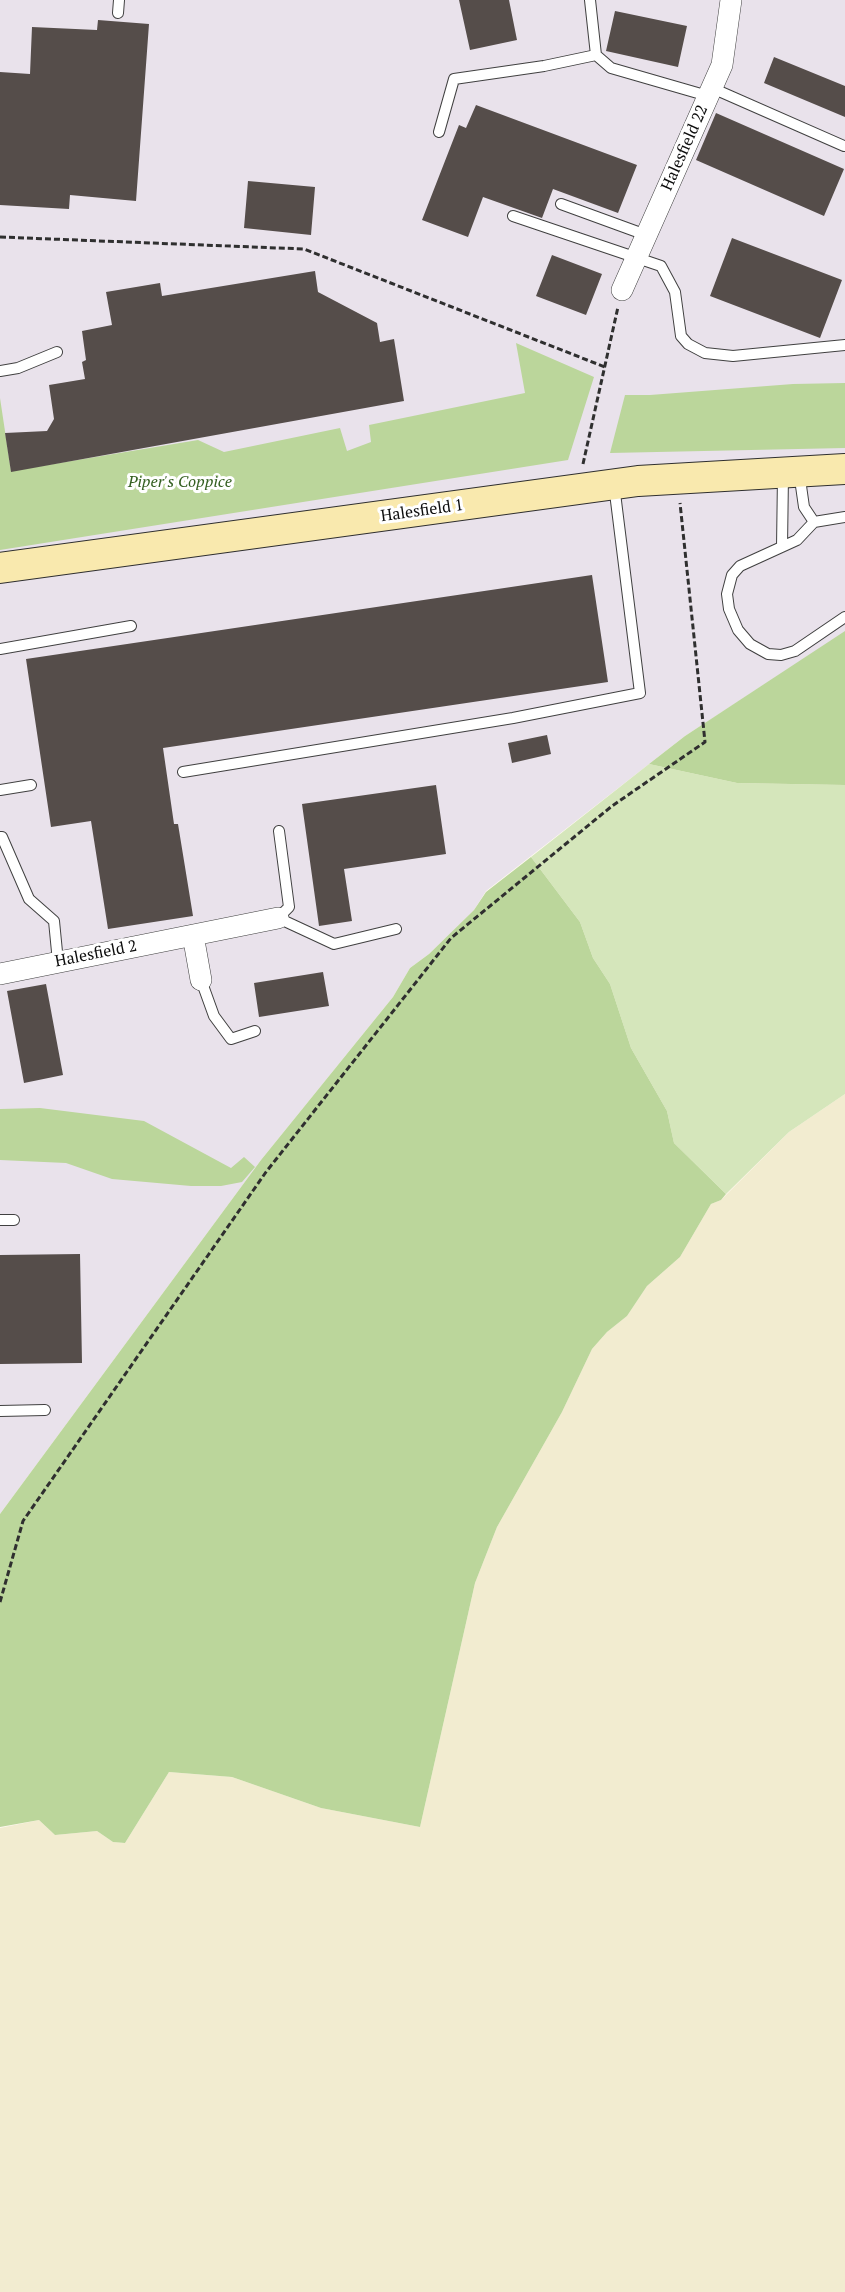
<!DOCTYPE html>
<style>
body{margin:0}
canvas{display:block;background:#fef9ef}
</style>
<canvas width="845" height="2292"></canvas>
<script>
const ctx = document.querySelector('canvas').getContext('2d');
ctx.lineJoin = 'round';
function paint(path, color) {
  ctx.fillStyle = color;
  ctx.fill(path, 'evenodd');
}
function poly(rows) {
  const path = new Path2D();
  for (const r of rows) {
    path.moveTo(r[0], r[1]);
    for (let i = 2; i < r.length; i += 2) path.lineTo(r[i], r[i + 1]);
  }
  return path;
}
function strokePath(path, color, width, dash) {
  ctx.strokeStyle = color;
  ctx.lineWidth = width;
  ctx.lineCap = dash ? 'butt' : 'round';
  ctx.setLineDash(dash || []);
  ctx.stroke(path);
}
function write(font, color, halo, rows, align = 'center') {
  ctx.font = font + ' "PT Serif",serif';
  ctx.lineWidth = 6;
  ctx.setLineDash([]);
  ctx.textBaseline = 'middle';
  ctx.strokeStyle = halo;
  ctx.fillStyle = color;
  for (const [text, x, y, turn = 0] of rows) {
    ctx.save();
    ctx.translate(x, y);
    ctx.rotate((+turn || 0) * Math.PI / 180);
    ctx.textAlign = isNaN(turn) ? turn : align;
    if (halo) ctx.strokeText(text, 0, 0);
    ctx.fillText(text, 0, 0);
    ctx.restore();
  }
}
paint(poly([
 [0,0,845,0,845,632,685,736,486,891,474,910,429,954,410,968,393,997,261,1160,0,1514]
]), '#e9e2eb');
paint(poly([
 [845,1094,845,2292,0,2292,0,1828,39,1820,55,1835,97,1831,113,1842,125,1843,169,1772,232,1777,321,1808,420,1827,475,1583,497,1527,562,1412,592,1349,607,1332,627,1316,647,1286,680,1257,711,1204,721,1200,789,1132]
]), '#f2ecd0');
paint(poly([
 [649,764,737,783,845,785,845,1094,789,1132,726,1194,674,1143,667,1111,631,1048,610,984,593,958,580,922,531,857]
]), '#d5e6bb');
paint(poly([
 [516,343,594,377,568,460,0,550,0,398,11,471,198,440,224,452,340,428,347,451,371,442,369,425,525,393],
 [845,383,845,448,610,453,625,395,650,395,793,384],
 [845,631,845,785,737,783,649,764,685,736],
 [531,857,580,922,593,958,610,984,631,1048,667,1111,674,1143,726,1194,721,1200,711,1204,680,1257,647,1286,627,1316,607,1332,592,1349,562,1412,497,1527,475,1583,420,1827,321,1808,232,1777,169,1772,125,1843,113,1842,97,1831,55,1835,39,1820,0,1827,0,1514,261,1160,393,997,410,968,429,954,474,910,486,892],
 [40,1108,144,1121,231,1168,244,1157,255,1167,242,1182,221,1186,191,1186,112,1179,66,1163,0,1160,0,1109]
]), '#bbd69b');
paint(poly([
 [459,0,509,0,517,40,470,50],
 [615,11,687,26,678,67,606,51],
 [98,20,149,24,136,201,70,195,69,209,0,205,0,72,30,74,32,27,97,30],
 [774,57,845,86,845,117,764,83],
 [476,105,637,165,618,213,553,189,542,218,483,197,468,237,422,220,459,125,466,128],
 [716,113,844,169,824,216,696,160],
 [248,181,315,187,311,235,244,228],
 [732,238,842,280,820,338,710,296],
 [552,255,602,274,586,315,536,296],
 [315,271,318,292,377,323,380,342,394,339,404,401,11,472,5,433,47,431,54,419,49,385,85,379,82,362,86,360,82,331,112,325,106,292,160,283,162,296],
 [592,575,608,682,163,748,174,824,178,824,193,916,108,929,91,821,51,827,26,659],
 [547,735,551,754,512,763,508,743],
 [436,785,446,854,344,869,352,921,319,926,302,804],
 [323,972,329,1006,259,1017,254,983],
 [46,984,63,1075,24,1083,7,991],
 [80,1254,82,1363,0,1364,0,1255]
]), '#554d4a');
const lane = poly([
 [590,0,596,55,611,68,708,96],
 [118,13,119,0],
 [712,88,844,146],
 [439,132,454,79,544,66,596,55],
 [561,204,646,235],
 [513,216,661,266,675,292,681,336,688,344,705,353,733,356,845,345],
 [0,371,18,368,57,352],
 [799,472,804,507,814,522],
 [845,517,814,522,797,540,740,566,732,575,727,594,729,609,738,630,750,644,768,654,781,655,795,651,845,617],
 [782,547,783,475],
 [0,649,131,626],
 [183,772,513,718,640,693,614,485],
 [0,790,31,785],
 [279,831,289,907,278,918,334,944,396,929],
 [0,837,2,837,29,899,54,921,58,962],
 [201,980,214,1016,231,1039,255,1031],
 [0,1220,14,1220],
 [0,1411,45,1410]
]);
const street = poly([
 [622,290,722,65,731,0],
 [193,935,201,980],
 [0,974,278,918]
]);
const secondary = poly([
 [0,568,638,481,845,469]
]);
strokePath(lane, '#404040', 12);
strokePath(street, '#404040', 22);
strokePath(secondary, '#2f2f2f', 32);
strokePath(poly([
 [0,237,304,249,605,367],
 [583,464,618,307],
 [0,1602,23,1521,266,1172,451,938,612,806,705,742,680,503]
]), '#2f2f2f', 3, [6, 3]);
strokePath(lane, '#fff', 10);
strokePath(street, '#fff', 21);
strokePath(secondary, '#f9e9ae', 30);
write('16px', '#0d0d0d', '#fff', [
 ["Halesfield 22",685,148,-66],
 ["Halesfield 1",422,511,-8],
 ["Halesfield 2",96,954,-11]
]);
write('italic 16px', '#356022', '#fff', [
 ["Piper's Coppice",180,482]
]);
</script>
